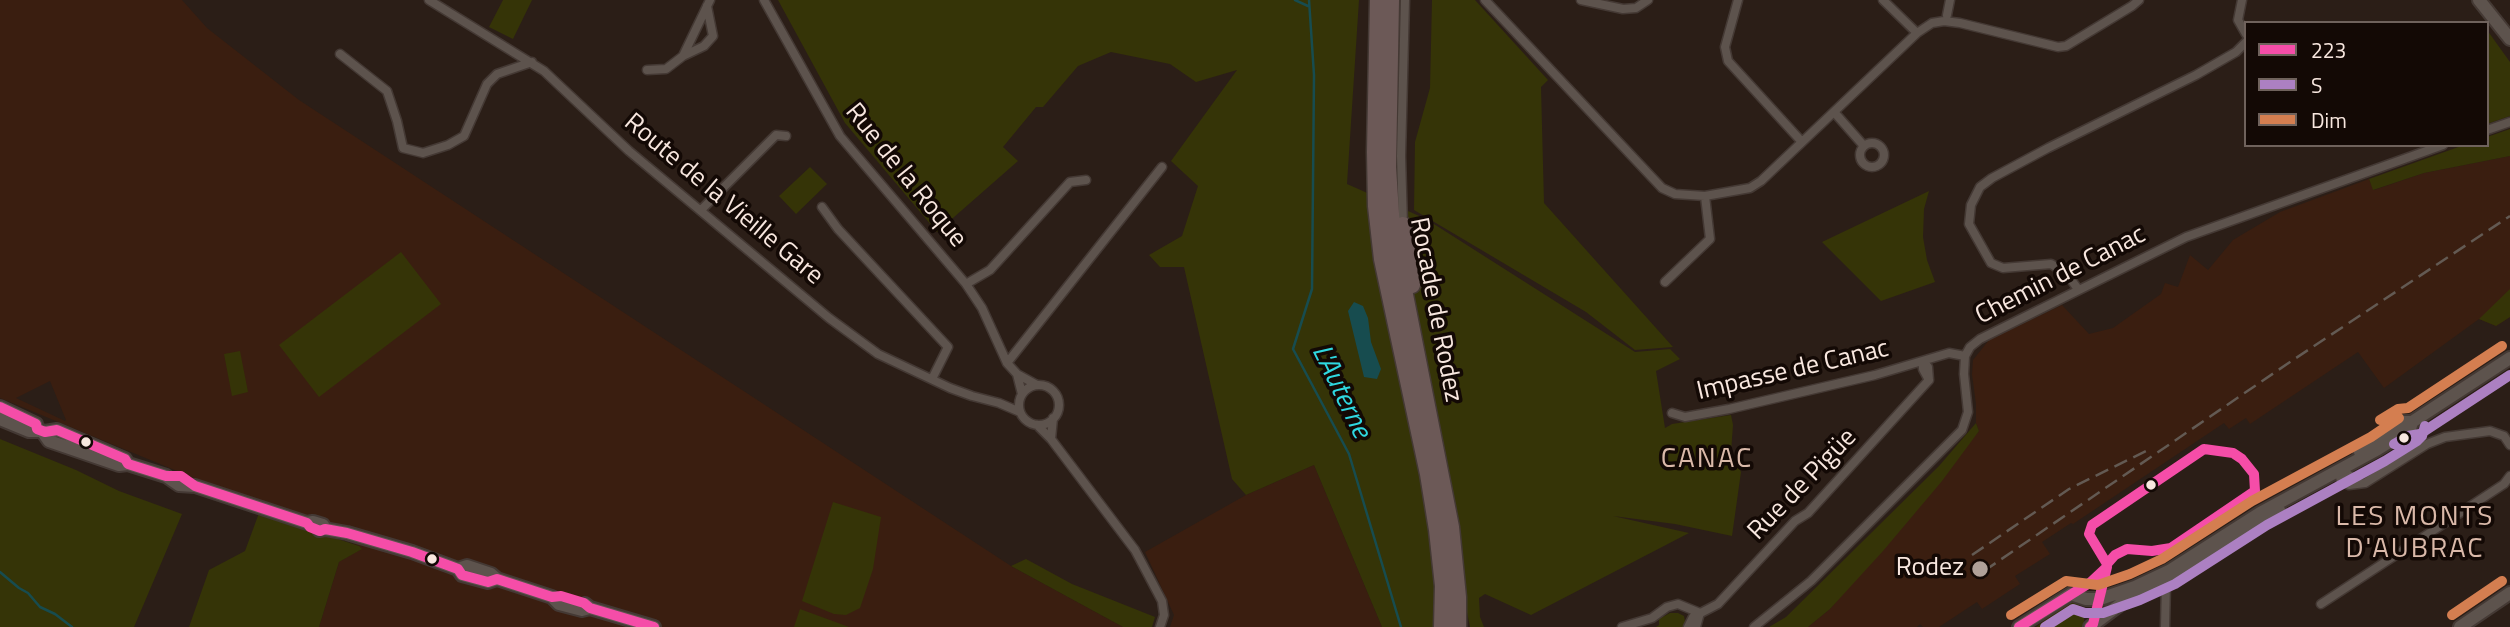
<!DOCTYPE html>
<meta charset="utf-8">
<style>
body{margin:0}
#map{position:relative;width:2510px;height:627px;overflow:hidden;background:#2b1e17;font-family:"Titillium Web",sans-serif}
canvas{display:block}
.legend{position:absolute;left:2244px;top:21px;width:245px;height:126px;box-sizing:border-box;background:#130905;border:2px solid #6f625c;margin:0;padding:9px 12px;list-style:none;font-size:21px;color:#f8e7df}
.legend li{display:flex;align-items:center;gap:14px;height:35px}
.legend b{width:35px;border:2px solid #6f625c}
</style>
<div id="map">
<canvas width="2510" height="627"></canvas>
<ul class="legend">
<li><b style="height:9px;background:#f54da8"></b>223</li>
<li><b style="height:9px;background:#ac80c2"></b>S</li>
<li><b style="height:9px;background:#d47e50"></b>Dim</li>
</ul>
</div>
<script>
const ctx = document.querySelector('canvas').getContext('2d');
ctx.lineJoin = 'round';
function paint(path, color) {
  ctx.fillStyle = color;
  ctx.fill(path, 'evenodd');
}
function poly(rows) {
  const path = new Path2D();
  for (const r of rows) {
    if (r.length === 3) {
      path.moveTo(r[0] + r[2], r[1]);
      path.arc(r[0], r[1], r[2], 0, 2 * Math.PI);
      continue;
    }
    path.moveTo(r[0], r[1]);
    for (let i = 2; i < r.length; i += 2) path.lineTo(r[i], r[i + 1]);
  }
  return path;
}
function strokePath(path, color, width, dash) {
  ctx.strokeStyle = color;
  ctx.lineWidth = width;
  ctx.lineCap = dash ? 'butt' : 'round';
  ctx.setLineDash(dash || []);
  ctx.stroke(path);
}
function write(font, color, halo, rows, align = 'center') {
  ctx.font = font + ' "Titillium Web",sans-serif';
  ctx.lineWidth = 7;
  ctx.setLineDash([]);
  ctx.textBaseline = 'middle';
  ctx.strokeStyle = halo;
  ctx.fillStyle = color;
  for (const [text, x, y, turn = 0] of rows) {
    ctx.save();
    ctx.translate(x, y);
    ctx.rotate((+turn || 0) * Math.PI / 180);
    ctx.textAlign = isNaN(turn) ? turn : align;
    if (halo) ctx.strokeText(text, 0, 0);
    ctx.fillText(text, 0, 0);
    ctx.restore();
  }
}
paint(poly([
 [0,0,182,0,207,28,299,100,1011,566,1123,627,319,627,339,562,361,549,359,546,0,398],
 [50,381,66,420,65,421,16,398],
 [2510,156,2510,317,2496,326,2479,319,2384,388,2358,352,2250,424,2246,418,2229,429,2224,423,2073,524,2071,523,2042,542,2050,554,2015,576,2020,584,1982,609,1977,602,1939,627,1923,627,1920,624,1917,627,1808,627,1830,609,1979,431,1976,423,1976,404,1972,374,1973,360,1989,340,2062,305,2089,334,2113,328,2161,294,2165,283,2178,287,2190,255,2208,270,2233,240,2280,212,2369,179,2374,190,2424,173],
 [1314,465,1382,627,1170,627,1174,615,1145,552,1246,495]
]), '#3a1e10');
paint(poly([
 [503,0,532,0,513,39,489,27],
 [778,0,1359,0,1347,184,1426,219,1635,352,1670,349,1680,359,1656,371,1665,428,1672,424,1731,415,1733,425,1731,452,1741,472,1732,536,1675,524,1613,516,1689,533,1531,615,1485,594,1479,598,1480,617,1484,627,1470,627,1466,607,1436,627,1382,627,1314,465,1246,495,1232,479,1184,267,1160,267,1149,255,1182,236,1198,186,1171,161,1237,70,1196,82,1170,64,1111,52,1078,66,1043,107,1036,107,1003,147,1018,161,937,232,845,123],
 [1432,0,1475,0,1548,80,1541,87,1544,203,1673,347,1635,350,1586,312,1414,210,1415,142,1430,88],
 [2487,30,2510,62,2510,116,2487,124],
 [2510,129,2510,156,2424,173,2373,190,2369,179,2464,145,2487,145,2487,137],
 [810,167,827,184,796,214,779,196],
 [1929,191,1924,209,1923,237,1927,260,1935,282,1881,301,1822,242],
 [401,252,441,304,319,397,279,345],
 [2510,289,2510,317,2496,326,2479,319],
 [240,351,248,392,232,396,224,354],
 [1976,423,1979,431,1942,481,1883,551,1830,609,1808,627,1769,627,1786,617,1939,466],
 [0,439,76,470,119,491,182,514,134,627,0,627],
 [833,502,881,517,873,569,860,608,846,615,834,614,802,601],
 [259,513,359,546,362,549,339,562,319,627,189,627,209,570,245,551],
 [1026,559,1072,584,1155,617,1152,627,1123,627,1011,566],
 [2070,601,2078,604,2084,611,2084,627,2036,627,2060,609,2063,604],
 [800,609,849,627,794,627],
 [1670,613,1678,613,1684,616,1686,627,1656,627,1659,625,1659,619]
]), '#353407');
paint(poly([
 [1354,302,1363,306,1368,318,1371,342,1381,369,1377,379,1364,377,1348,311]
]), '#174c4f');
strokePath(poly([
 [1295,0,1308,6],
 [1309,0,1314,75,1312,289,1293,349,1349,454,1401,627],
 [0,572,19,588,28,593,40,607,55,614,72,627]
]), '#174c4f', 2.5);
const street = poly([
 [429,0,544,71,629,151,829,318,878,354,950,388,972,396,999,403,1020,412],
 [764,0,840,136,966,284,982,308,1007,363,1017,374],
 [1485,0,1662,188,1675,194,1705,196,1750,188,1761,181,1917,33,1932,23,1944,21,1960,23,2058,47,2066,46,2132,6,2139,0],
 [1581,0,1623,9,1636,8,1648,0],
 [1738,0,1725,47,1728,61,1802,142],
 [1883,0,1917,33],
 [2242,0,2238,20,2246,34],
 [1947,15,1950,0],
 [340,54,387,91,397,121,403,148,423,153,448,145,464,136,487,84,497,74,532,62],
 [683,56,704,46,713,36,707,6],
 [647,70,666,69,683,56,710,0],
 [1834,112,1864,146],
 [2487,130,2510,122],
 [1872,155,12],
 [822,207,838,229,948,347,932,379],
 [701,210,776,135,786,136],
 [1403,225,1401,156,1405,0],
 [1665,282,1710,239,1705,196],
 [966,284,990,270,1070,182,1086,180],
 [2078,289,2066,273,2051,264,2003,268,1991,263,1969,224,1971,205,1980,187,1992,178,2048,148,2196,75,2236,52,2246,42],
 [1923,361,1928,367,1929,380,1923,369,1923,361],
 [1007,363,1162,167],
 [1039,405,20],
 [1022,394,1017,374,1037,385],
 [1672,413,1685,417,1729,409,1875,375,1949,353,1965,356],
 [1037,425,1051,439,1053,418],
 [1051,439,1135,550,1162,601,1164,615,1160,627],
 [2338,470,2341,481,2349,485,2365,483,2427,444,2445,437,2490,431,2504,436,2510,445],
 [2338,470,2349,475,2358,483],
 [2321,604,2463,511,2504,484,2510,476],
 [1622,627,1652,618,1667,607,1678,604,1700,613],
 [1688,627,1693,617,1718,604,1795,521,1808,513,1929,380],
 [1696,627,1700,613],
 [1754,627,1811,581,1962,430,1968,412,1964,374,1965,356,1970,347,1980,339,2186,237,2443,145],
 [2165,627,2166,583]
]);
const secondary = poly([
 [2479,0,2510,39],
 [0,407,36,424,37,429],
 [0,419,29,431,42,431,49,441,119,465,128,464,166,476,179,485,195,486,307,523,313,522,323,525,325,529],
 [45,432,57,430,125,459,128,464],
 [2360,452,2378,438,2404,422,2412,422,2510,358],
 [319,530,325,529,347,533,412,552,458,569,462,575,488,582,497,579],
 [458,569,467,566,491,574,497,579,552,597,559,604,582,610,590,608],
 [585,604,590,608,654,627],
 [2019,627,2071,594,2086,599,2100,599,2135,587,2169,571,2260,513,2378,449,2410,429,2412,422],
 [2090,627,2130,597,2166,583,2279,510],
 [2460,627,2510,593]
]);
const highway = poly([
 [1378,0,1375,152,1376,206,1382,259,1428,474,1437,530,1443,586,1442,627],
 [1391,0,1388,167,1392,229,1451,527,1458,597,1458,627],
 [1403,225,1412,285]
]);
strokePath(street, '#443934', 11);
strokePath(secondary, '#443934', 16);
strokePath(highway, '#443934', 19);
strokePath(street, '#5d534d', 8);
strokePath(secondary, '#5d534d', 12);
strokePath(highway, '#6c5957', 16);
strokePath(poly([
 [1972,555,2069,489,2146,451],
 [1984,571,2290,362,2510,216]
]), '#635a53', 2.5, [14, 7]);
strokePath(poly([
 [0,407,36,424,37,429,45,432,57,430,125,459,128,464,166,476,181,476,195,486,307,523,310,527,320,531,325,529,347,533,412,552,458,569,462,575,488,582,497,579,552,597,561,596,584,603,590,608,654,627],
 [2204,449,2233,453,2242,459,2254,474,2255,491,2171,548,2152,551,2127,549,2115,555,2107,564,2089,534,2092,525,2204,449],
 [2019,627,2091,582,2107,567],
 [2090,627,2093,624,2107,567]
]), '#f54da8', 10);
strokePath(poly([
 [2394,444,2408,436,2420,434,2510,375],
 [2045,627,2073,609,2085,613,2103,613,2140,600,2175,584,2267,525,2385,461,2417,441,2422,436,2425,426]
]), '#ac80c2', 10);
strokePath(poly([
 [2380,420,2398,409,2408,408,2502,346],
 [2011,615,2066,581,2098,585,2130,574,2162,559,2252,501,2371,437,2399,418],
 [2452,615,2502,581]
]), '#d47e50', 10);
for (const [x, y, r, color] of [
 [2404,438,6,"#f8e7df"],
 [86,442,6,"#f8e7df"],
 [2151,485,6,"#f8e7df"],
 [432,559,6,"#f8e7df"],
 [1980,569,9,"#b0a199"]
]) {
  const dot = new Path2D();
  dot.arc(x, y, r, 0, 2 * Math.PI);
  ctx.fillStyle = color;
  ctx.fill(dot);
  strokePath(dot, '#130905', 2.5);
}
write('26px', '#f8e7df', '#130905', [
 ["Rue de la Roque",905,176,51],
 ["Route de la Vieille Gare",723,200,40],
 ["Chemin de Canac",2061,276,-27],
 ["Rocade de Rodez",1435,310,79],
 ["Impasse de Canac",1793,371,-13],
 ["Rue de Pigüe",1803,485,-46]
]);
write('26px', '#f8e7df', '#130905', [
 ["Rodez",1964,569]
], 'right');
write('italic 28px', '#2fd8e0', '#130905', [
 ["L'Auterne",1340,392,64]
]);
ctx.letterSpacing = '2px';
write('28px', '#dab9a9', '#130905', [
 ["CANAC",1707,460],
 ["LES MONTS",2415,518],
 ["D'AUBRAC",2415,550]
]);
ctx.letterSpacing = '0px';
</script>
